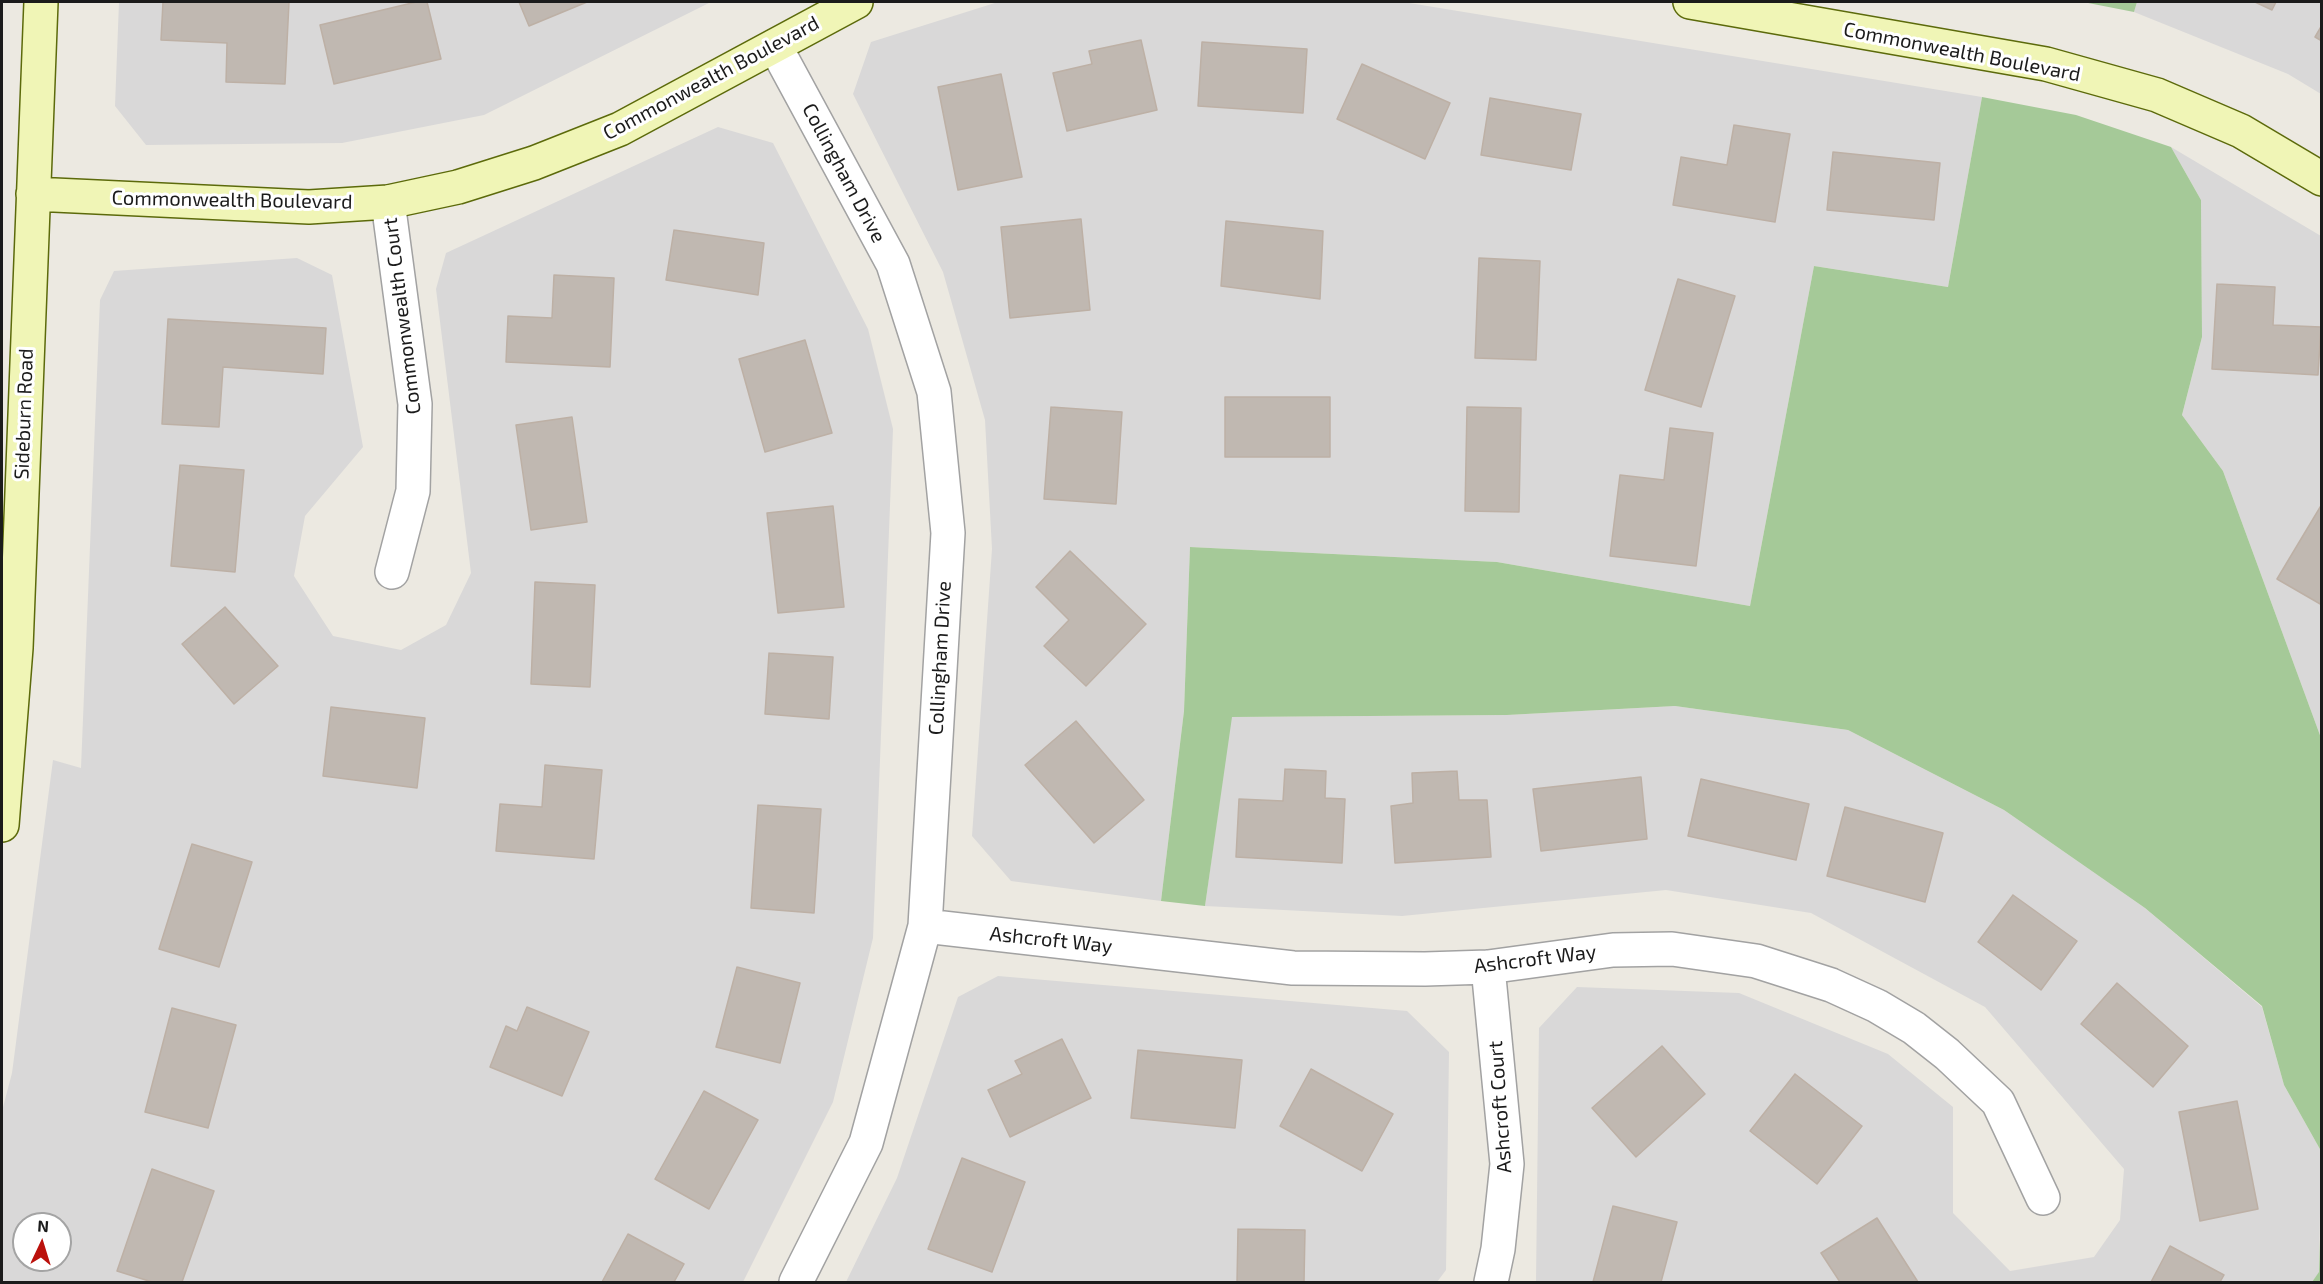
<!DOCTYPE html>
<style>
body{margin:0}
#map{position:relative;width:2323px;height:1284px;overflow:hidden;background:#ece9e1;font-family:"Exo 2",sans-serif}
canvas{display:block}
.frame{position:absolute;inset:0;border:3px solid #1b1b1b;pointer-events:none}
.north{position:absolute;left:12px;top:1212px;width:60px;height:60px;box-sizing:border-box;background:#fff;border:2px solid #a4a4a4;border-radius:50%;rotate:4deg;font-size:16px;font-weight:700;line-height:24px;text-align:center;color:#1b1b1b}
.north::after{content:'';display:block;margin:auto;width:21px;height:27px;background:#bb110c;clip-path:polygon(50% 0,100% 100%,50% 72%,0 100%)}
</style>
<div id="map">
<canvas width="2323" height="1284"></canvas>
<div class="frame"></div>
<div class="north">N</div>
</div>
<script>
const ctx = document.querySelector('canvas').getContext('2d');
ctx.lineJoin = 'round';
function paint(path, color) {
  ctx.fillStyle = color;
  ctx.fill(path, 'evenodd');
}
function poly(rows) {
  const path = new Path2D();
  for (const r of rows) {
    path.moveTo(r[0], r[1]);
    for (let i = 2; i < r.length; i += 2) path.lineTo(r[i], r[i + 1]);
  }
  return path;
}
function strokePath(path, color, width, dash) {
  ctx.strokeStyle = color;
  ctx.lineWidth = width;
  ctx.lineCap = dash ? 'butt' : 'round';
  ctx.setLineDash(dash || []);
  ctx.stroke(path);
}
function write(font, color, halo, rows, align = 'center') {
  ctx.font = font + ' "Exo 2",sans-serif';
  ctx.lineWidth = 6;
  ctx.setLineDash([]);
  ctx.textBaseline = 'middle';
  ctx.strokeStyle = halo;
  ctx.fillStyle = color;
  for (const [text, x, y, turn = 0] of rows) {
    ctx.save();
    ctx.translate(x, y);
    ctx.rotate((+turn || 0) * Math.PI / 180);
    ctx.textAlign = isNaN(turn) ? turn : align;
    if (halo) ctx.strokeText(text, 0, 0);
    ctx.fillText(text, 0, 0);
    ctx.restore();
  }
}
paint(poly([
 [119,2,711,2,484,115,342,143,146,145,115,106],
 [998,2,1403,2,1982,97,1948,287,1814,266,1750,606,1497,562,1190,547,1184,711,1161,901,1011,881,972,836,992,549,985,420,943,272,853,94,871,42],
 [2137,2,2321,2,2321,94,2288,74,2134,12],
 [718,127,773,143,868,329,893,429,873,938,833,1102,743,1282,2,1282,2,1111,12,1073,53,760,81,768,100,300,114,271,297,258,332,275,363,447,305,516,294,576,333,636,401,650,446,625,471,573,436,289,446,253],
 [24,1224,60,1224,60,1260,24,1260],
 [2171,147,2321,236,2321,738,2223,471,2182,415,2202,337,2201,200],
 [1675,706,1848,730,2004,810,2145,908,2262,1007,2284,1085,2321,1151,2319,1273,2312,1282,1536,1282,1539,1028,1577,987,1739,993,1888,1054,1953,1107,1953,1213,2010,1271,2094,1257,2120,1220,2124,1169,1985,1007,1811,913,1666,890,1402,916,1205,906,1231,717,1507,715],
 [998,976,1407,1011,1449,1052,1446,1270,1437,1282,846,1282,897,1178,958,997]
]), '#d9d8d8');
paint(poly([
 [2083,2,2137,2,2134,12],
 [1982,97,2076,115,2171,147,2201,200,2202,337,2182,415,2223,471,2321,738,2321,1151,2284,1085,2262,1006,2145,908,2004,810,1848,730,1675,706,1507,715,1232,717,1205,906,1161,901,1184,711,1190,547,1497,562,1750,606,1814,266,1948,287],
 [2321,1206,2321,1282,2312,1282,2319,1272]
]), '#a5c998');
const building = poly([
 [163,2,289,2,285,84,226,82,227,43,161,40,163,2],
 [416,2,427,2,441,59,334,84,320,25,416,2],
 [519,2,587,2,529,26,519,2],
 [2255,2,2276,2,2272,10,2255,2],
 [2322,25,2322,41,2315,37,2322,25],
 [1141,40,1157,110,1067,131,1053,73,1092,64,1089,51,1141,40],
 [1202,42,1307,49,1303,113,1198,106,1202,42],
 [1362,64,1450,103,1425,159,1337,119,1362,64],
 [1001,74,1022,177,958,190,938,87,1001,74],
 [1490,98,1581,114,1571,170,1481,155,1490,98],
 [1734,125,1790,134,1775,222,1673,205,1681,157,1727,165,1734,125],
 [1833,152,1940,163,1934,220,1827,210,1833,152],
 [1081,219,1090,310,1010,318,1001,227,1081,219],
 [1226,221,1323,231,1320,299,1221,286,1226,221],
 [674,230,764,243,758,295,666,280,674,230],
 [1479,258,1540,261,1536,360,1475,358,1479,258],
 [554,275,614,278,610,367,506,362,508,316,552,318,554,275],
 [1678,279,1735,296,1701,407,1645,390,1678,279],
 [2217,284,2275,287,2273,325,2321,327,2318,375,2212,369,2217,284],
 [168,319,326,328,323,374,223,367,219,427,162,424,168,319],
 [805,340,832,433,765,452,739,359,805,340],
 [1225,397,1330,397,1330,457,1225,457,1225,397],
 [1051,407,1122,412,1116,504,1044,499,1051,407],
 [1467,407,1521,408,1519,512,1465,511,1467,407],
 [572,417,587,522,531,530,516,425,572,417],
 [1670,428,1713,433,1696,566,1610,556,1620,475,1664,480,1670,428],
 [180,465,244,470,235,572,171,566,180,465],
 [2322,504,2322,605,2277,579,2322,504],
 [833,506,844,607,778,613,767,513,833,506],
 [1070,551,1146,624,1086,686,1044,646,1069,620,1036,587,1070,551],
 [535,582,595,585,590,687,531,684,535,582],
 [225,607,278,666,234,704,182,644,225,607],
 [769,653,833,657,829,719,765,714,769,653],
 [331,707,425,718,417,788,323,776,331,707],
 [1076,721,1144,800,1094,843,1025,765,1076,721],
 [545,765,602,770,594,859,496,851,500,804,542,807,545,765],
 [1285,769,1326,771,1325,798,1345,799,1342,863,1236,857,1239,799,1283,801,1285,769],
 [1457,771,1459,800,1487,800,1491,857,1395,863,1391,806,1413,803,1412,773,1457,771],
 [1641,777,1647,839,1541,851,1533,789,1641,777],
 [1701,779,1809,804,1796,860,1688,836,1701,779],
 [758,805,821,809,814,913,751,908,758,805],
 [1845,807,1943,833,1925,902,1827,876,1845,807],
 [192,844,252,862,219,967,159,949,192,844],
 [2013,895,2077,941,2041,990,1978,942,2013,895],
 [737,967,800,983,780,1063,716,1047,737,967],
 [2117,983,2188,1046,2153,1087,2081,1024,2117,983],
 [527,1007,589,1032,562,1096,490,1067,506,1026,517,1031,527,1007],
 [172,1008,236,1025,208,1128,145,1112,172,1008],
 [1062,1039,1091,1098,1010,1137,988,1090,1022,1074,1015,1061,1062,1039],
 [1662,1046,1705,1094,1636,1157,1592,1108,1662,1046],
 [1138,1050,1242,1060,1235,1128,1131,1118,1138,1050],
 [1311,1069,1393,1114,1362,1171,1280,1126,1311,1069],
 [1795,1074,1862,1126,1817,1184,1750,1131,1795,1074],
 [704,1091,758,1120,709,1209,655,1179,704,1091],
 [2237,1101,2258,1209,2200,1221,2179,1112,2237,1101],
 [962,1158,1025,1182,992,1272,928,1249,962,1158],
 [152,1169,214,1191,182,1282,152,1282,117,1271,152,1169],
 [1613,1206,1677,1222,1661,1282,1593,1282,1613,1206],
 [1877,1218,1918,1282,1840,1282,1821,1253,1877,1218],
 [1238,1229,1305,1230,1304,1282,1237,1282,1238,1229],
 [628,1234,684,1264,674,1282,602,1282,628,1234],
 [2170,1246,2224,1275,2220,1282,2151,1282,2170,1246]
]);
paint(building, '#c0b8b1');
strokePath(building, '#bdb0a5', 1.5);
const street = poly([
 [775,46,893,264,934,392,948,533,925,926,866,1143,796,1282],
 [388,202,415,404,413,491,392,572],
 [925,926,1293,968,1425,969,1488,967,1613,950,1672,949,1756,961,1831,985,1877,1006,1914,1028,1947,1054,1998,1102,2043,1198],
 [1488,967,1507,1164,1498,1249,1491,1282]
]);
const secondary = poly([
 [1690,2,2046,64,2157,95,2241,131,2322,179],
 [33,194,309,207,388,202,458,187,534,163,620,129,856,2],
 [2,825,16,648,41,2]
]);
strokePath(street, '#a2a2a2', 36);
strokePath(secondary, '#5c6a0b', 36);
strokePath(street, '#fff', 33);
strokePath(secondary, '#f0f5b6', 33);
write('20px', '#1b1b1b', '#fff', [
 ["Commonwealth Boulevard",1962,52,11],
 ["Commonwealth Boulevard",711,78,-28],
 ["Collingham Drive",844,173,62],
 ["Commonwealth Boulevard",232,200,1],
 ["Commonwealth Court",402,316,-97],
 ["Sideburn Road",24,414,-88],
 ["Collingham Drive",940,658,-87],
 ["Ashcroft Way",1051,940,6],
 ["Ashcroft Way",1535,959,-7],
 ["Ashcroft Court",1500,1107,-94]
]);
</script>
